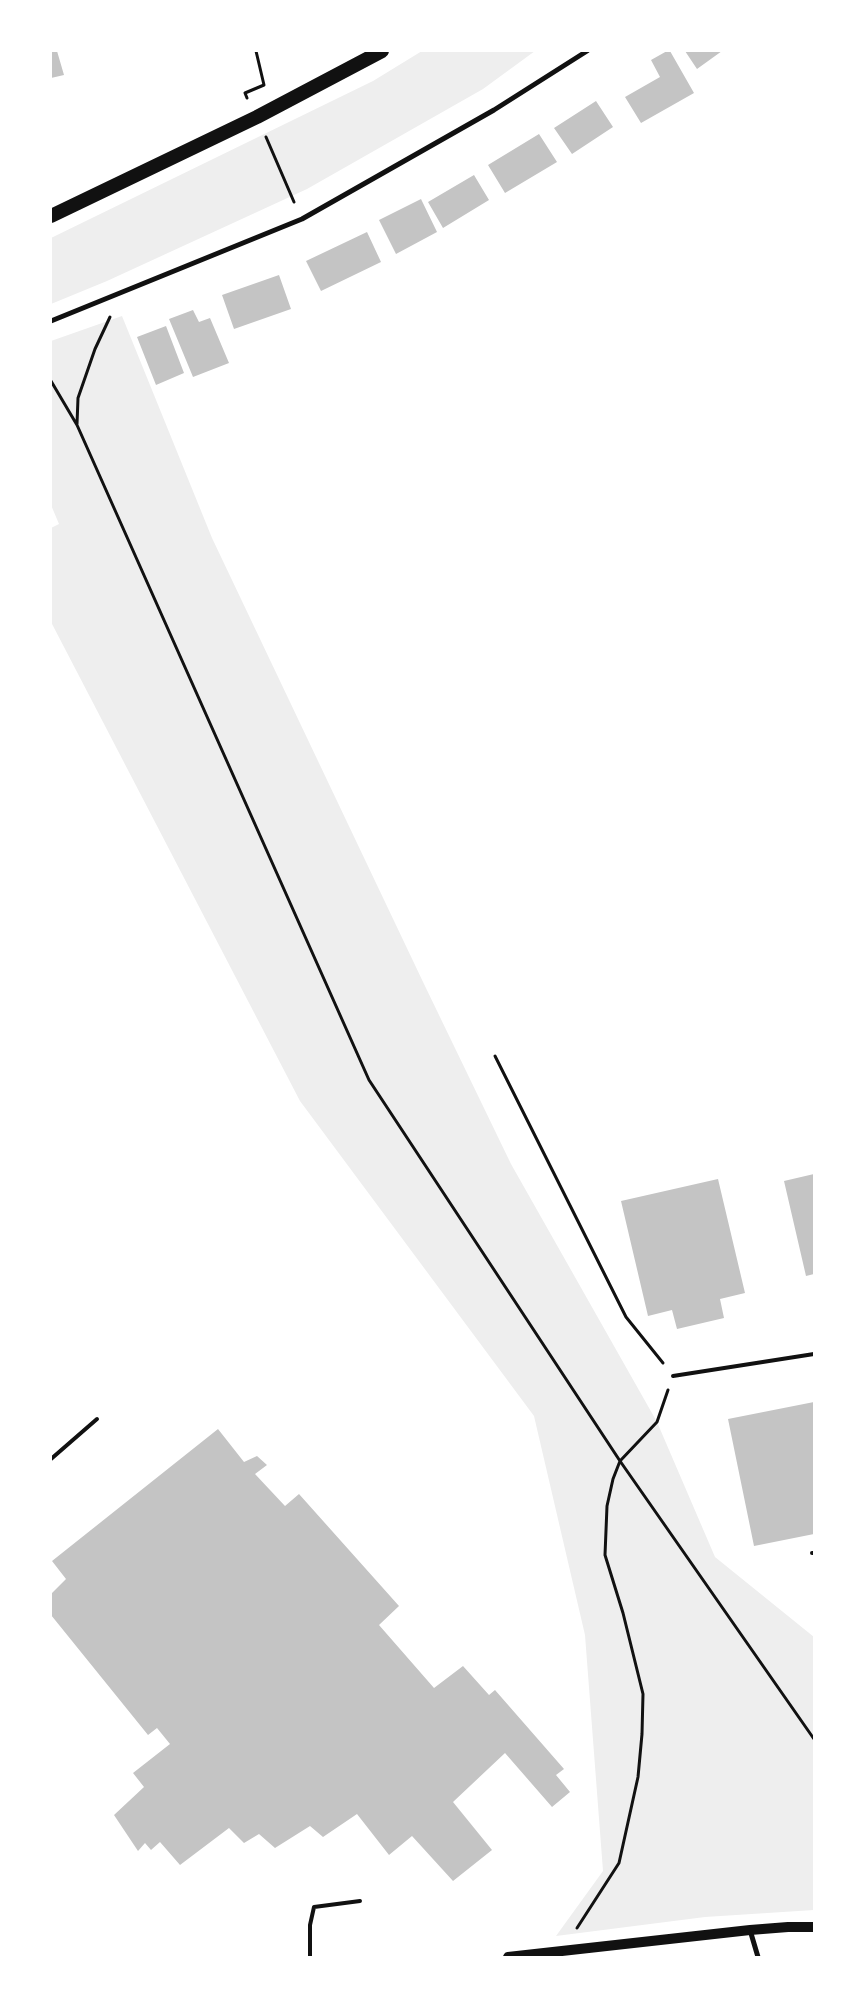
<!DOCTYPE html>
<style>
body{margin:0}
#map{position:relative;width:865px;height:2008px;overflow:hidden;background:#fff;font-family:"Asap Condensed",sans-serif}
canvas{display:block}
.frame{position:absolute;inset:0;border:52px solid #fff;pointer-events:none}
</style>
<div id="map">
<canvas width="865" height="2008"></canvas>
<div class="frame"></div>
</div>
<script>
const ctx = document.querySelector('canvas').getContext('2d');
ctx.lineJoin = 'round';
function paint(path, color) {
  ctx.fillStyle = color;
  ctx.fill(path, 'evenodd');
}
function poly(rows) {
  const path = new Path2D();
  for (const r of rows) {
    path.moveTo(r[0], r[1]);
    for (let i = 2; i < r.length; i += 2) path.lineTo(r[i], r[i + 1]);
  }
  return path;
}
function strokePath(path, color, width, dash) {
  ctx.strokeStyle = color;
  ctx.lineWidth = width;
  ctx.lineCap = dash ? 'butt' : 'round';
  ctx.setLineDash(dash || []);
  ctx.stroke(path);
}
paint(poly([
 [422,51,535,51,483,89,307,189,107,281,51,304,51,238,373,81],
 [122,316,212,538,424,984,511,1164,657,1422,715,1557,814,1637,814,1910,705,1917,556,1936,603,1871,585,1635,534,1416,300,1101,51,622,51,528,59,524,51,505,51,341]
]), '#eee');
paint(poly([
 [51,51,57,51,64,75,51,78],
 [667,51,670,51,694,93,641,123,625,97,660,77,651,60],
 [685,51,722,51,697,69],
 [596,101,613,127,572,154,554,128],
 [539,134,557,162,505,193,488,165],
 [474,175,489,200,443,228,428,202],
 [421,199,437,232,396,254,379,220],
 [367,232,381,262,321,291,306,261],
 [279,275,291,309,234,329,222,295],
 [193,310,199,322,210,318,229,363,193,377,169,319],
 [166,326,184,373,156,385,137,337],
 [814,1174,814,1274,806,1276,784,1181],
 [718,1179,745,1293,720,1299,724,1318,677,1329,672,1310,648,1316,621,1201],
 [814,1402,814,1534,754,1546,728,1419],
 [218,1429,244,1462,257,1456,267,1465,255,1474,285,1506,299,1494,399,1606,379,1625,434,1688,463,1666,489,1695,495,1690,564,1769,556,1775,570,1792,552,1807,505,1753,453,1802,492,1850,453,1881,412,1836,389,1855,357,1814,323,1837,310,1826,275,1848,259,1834,244,1843,229,1828,180,1865,160,1842,151,1850,145,1843,138,1851,114,1815,144,1787,133,1773,170,1744,157,1728,148,1735,51,1615,51,1594,66,1579,52,1561]
]), '#c4c4c4');
strokePath(poly([
 [247,98,245,93,264,85,256,51],
 [266,137,294,202],
 [51,381,77,425,369,1080,620,1461,814,1739],
 [77,424,78,398,95,349,110,317],
 [495,1056,626,1317,663,1363],
 [577,1928,619,1863,638,1777,642,1734,643,1694,623,1613,605,1555,607,1506,613,1479,620,1461,657,1422,668,1390]
]), '#111', 3);
strokePath(poly([
 [673,1376,814,1354],
 [51,1459,97,1419],
 [812,1553,814,1553],
 [310,1957,310,1925,314,1907,360,1901]
]), '#111', 4);
strokePath(poly([
 [51,321,302,219,494,110,587,51],
 [750,1930,758,1957]
]), '#111', 5);
strokePath(poly([
 [508,1957,750,1930,788,1927,814,1927]
]), '#111', 10);
strokePath(poly([
 [51,216,257,117,382,51]
]), '#111', 14);
</script>
